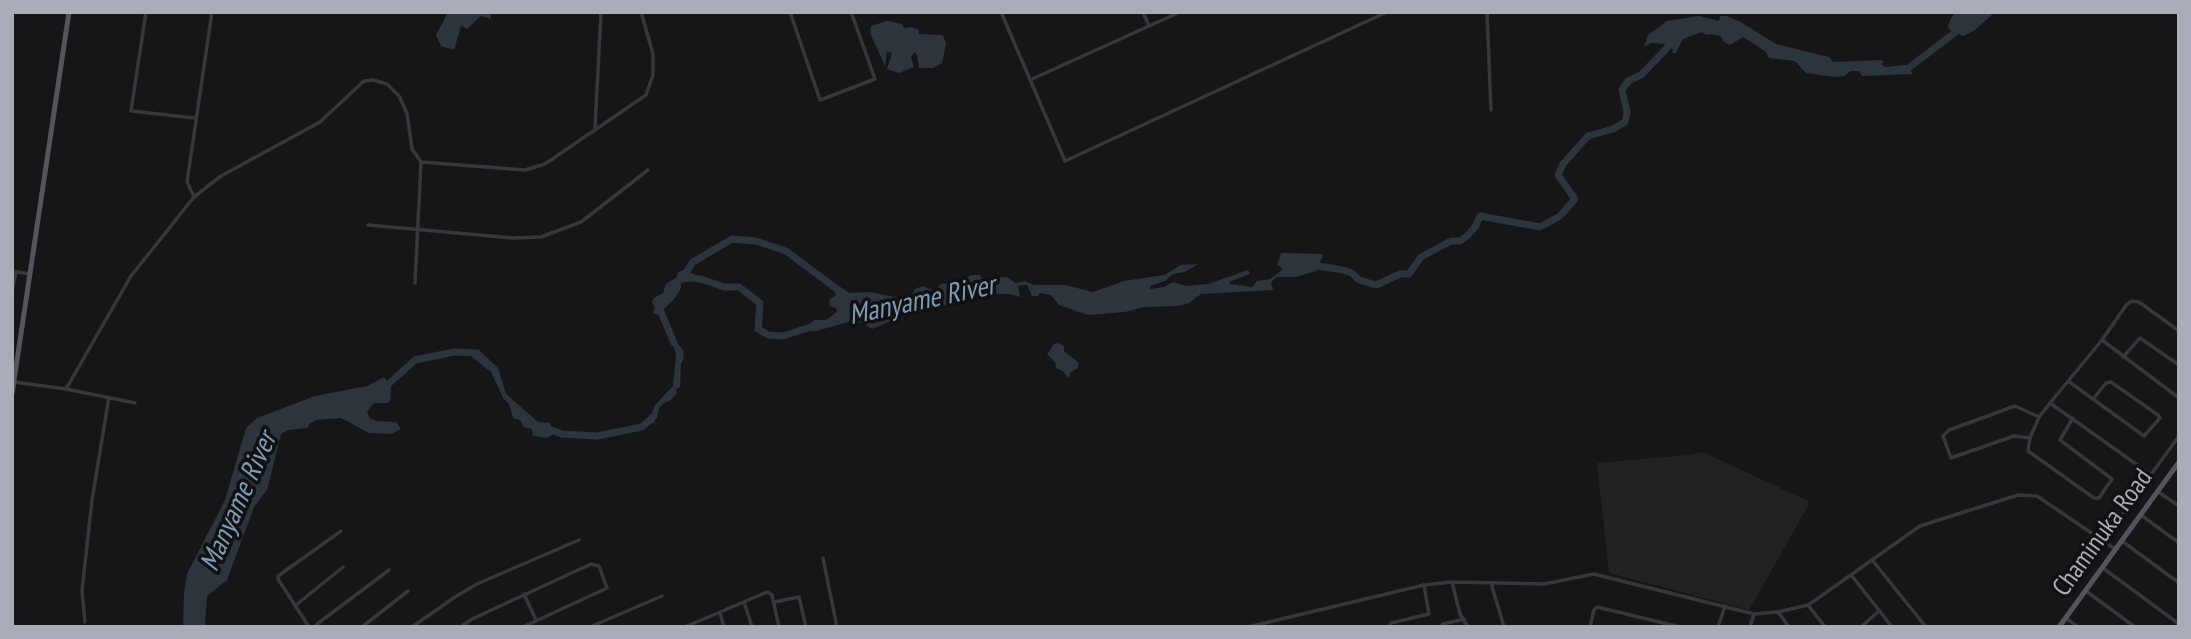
<!DOCTYPE html>
<style>
body{margin:0}
#map{position:relative;width:2191px;height:639px;overflow:hidden;background:#161618;font-family:"PT Sans Narrow",sans-serif}
canvas{display:block}
.frame{position:absolute;inset:0;border:14px solid #a8adb8;pointer-events:none}
</style>
<div id="map">
<canvas width="2191" height="639"></canvas>
<div class="frame"></div>
</div>
<script>
const ctx = document.querySelector('canvas').getContext('2d');
ctx.lineJoin = 'round';
function paint(path, color) {
  ctx.fillStyle = color;
  ctx.fill(path, 'evenodd');
}
function poly(rows) {
  const path = new Path2D();
  for (const r of rows) {
    path.moveTo(r[0], r[1]);
    for (let i = 2; i < r.length; i += 2) path.lineTo(r[i], r[i + 1]);
  }
  return path;
}
function strokePath(path, color, width, dash) {
  ctx.strokeStyle = color;
  ctx.lineWidth = width;
  ctx.lineCap = dash ? 'butt' : 'round';
  ctx.setLineDash(dash || []);
  ctx.stroke(path);
}
function write(font, color, halo, rows, align = 'center') {
  ctx.font = font + ' "PT Sans Narrow",sans-serif';
  ctx.lineWidth = 7;
  ctx.setLineDash([]);
  ctx.textBaseline = 'middle';
  ctx.strokeStyle = halo;
  ctx.fillStyle = color;
  for (const [text, x, y, turn = 0] of rows) {
    ctx.save();
    ctx.translate(x, y);
    ctx.rotate((+turn || 0) * Math.PI / 180);
    ctx.textAlign = isNaN(turn) ? turn : align;
    if (halo) ctx.strokeText(text, 0, 0);
    ctx.fillText(text, 0, 0);
    ctx.restore();
  }
}
paint(poly([
 [1703,452,1808,501,1808,506,1749,610,1609,573,1597,463,1689,455]
]), '#222225');
paint(poly([
 [448,12,491,12,491,19,481,16,467,29,461,26,454,50,441,46,436,35],
 [1955,12,1995,12,1975,30,1963,36,1950,30,1948,27,1950,20],
 [1699,16,1719,21,1720,16,1726,16,1741,22,1776,44,1829,57,1833,62,1882,60,1884,62,1881,64,1885,67,1906,65,1913,74,1862,76,1859,71,1850,71,1845,76,1834,77,1806,73,1795,61,1769,58,1766,52,1743,37,1730,45,1724,42,1721,36,1710,34,1706,35,1702,32,1683,39,1676,53,1672,53,1673,49,1669,48,1666,44,1651,43,1644,47,1648,35,1667,21],
 [887,21,902,24,904,28,911,27,918,29,919,34,943,35,946,44,942,63,933,68,919,68,917,54,914,52,911,57,914,67,899,73,887,69,892,53,887,51,885,66,870,33,871,26],
 [1281,253,1322,254,1323,256,1316,271,1296,277,1277,277,1271,282,1273,290,1201,294,1189,303,1179,306,1144,307,1125,312,1088,315,1059,305,1051,295,1040,293,1038,296,1032,296,1027,285,1018,286,1020,297,1010,294,988,294,953,299,944,306,916,310,912,307,901,306,902,316,872,329,856,320,816,331,811,331,809,325,814,320,826,320,837,312,836,308,830,306,829,300,836,295,832,288,836,284,849,293,870,292,909,300,915,289,923,286,931,290,937,289,940,284,956,283,971,275,980,275,982,279,1007,277,1015,283,1025,281,1034,285,1065,285,1093,292,1124,281,1164,275,1181,265,1198,264,1185,272,1173,274,1165,281,1150,286,1150,289,1164,287,1173,282,1186,286,1208,284,1248,270,1250,274,1229,282,1230,284,1252,287,1257,281,1270,279,1282,270,1281,267,1277,265],
 [684,270,698,276,697,280,681,283,681,288,675,298,658,315,653,313,655,308,652,302,654,298,663,293,666,284,677,277,678,272],
 [671,335,683,350,684,358,681,364,680,387,676,389,677,394,669,401,664,403,660,407,654,423,648,424,649,415,652,414,655,405,673,386,676,356,674,346,669,340],
 [1058,343,1064,346,1064,351,1079,363,1078,368,1071,372,1068,378,1063,371,1056,368,1055,362,1047,354,1054,344],
 [478,349,498,368,506,394,538,422,550,423,553,435,546,438,533,436,532,429,524,427,520,420,513,418,509,404,503,398,491,372,471,356],
 [384,377,391,386,390,400,388,403,374,403,367,412,370,418,377,421,396,422,401,429,391,434,369,433,341,418,316,420,309,424,308,428,288,430,281,434,267,490,254,507,227,580,207,596,205,627,183,627,184,594,187,574,225,500,246,428,257,418,315,396,367,386]
]), '#2c353c');
strokePath(poly([
 [1902,69,1907,69,1961,28],
 [1312,265,1343,270,1352,273,1359,280,1376,285,1400,274,1409,274,1421,257,1451,241,1460,241,1467,236,1475,227,1480,216,1540,227,1560,216,1575,199,1558,175,1563,164,1588,136,1613,129,1625,122,1627,112,1622,90,1628,81,1641,75,1668,47,1669,39],
 [683,277,693,262,732,239,756,241,786,251,841,292],
 [689,278,701,279,724,287,739,287,760,303,758,329,768,335,783,336,817,325],
 [659,307,674,343],
 [384,388,415,360,454,352,476,353,479,356],
 [543,427,562,434,597,436,642,427,654,416]
]), '#2c353c', 7);
strokePath(poly([
 [146,12,131,111,195,118],
 [790,12,820,100,875,79,851,12],
 [1001,12,1065,161,1387,12],
 [1143,12,1149,26],
 [1487,12,1491,110],
 [1030,80,1180,12],
 [595,128,601,12],
 [194,197,187,182,212,12],
 [368,225,513,238,541,237,581,222,648,170],
 [12,271,30,274],
 [415,283,421,162],
 [12,292,16,272],
 [2179,331,2139,302,2132,301,2127,304,2102,340,2179,398],
 [2102,340,2050,403,2150,474],
 [2123,357,2140,338,2179,365],
 [2068,381,2144,436,2160,418,2158,415,2111,382,2106,383,2093,399],
 [14,382,66,389,135,403],
 [66,389,131,276,194,197,221,176,320,122,364,81,373,80,387,84,399,96,407,113,412,149,421,162,525,170,545,164,646,95,653,75,653,54,641,12],
 [2050,403,2039,417,2030,438,2028,451,2094,498,2099,498,2112,479,2060,440,2073,418],
 [2030,438,2014,436,1951,458,1943,436,1949,430,2015,406,2039,417],
 [2157,491,2179,506],
 [2141,515,2179,543],
 [2120,517,2179,436],
 [2122,541,2179,583],
 [823,558,837,627],
 [1873,561,1926,627],
 [2103,568,2179,624],
 [1852,576,1892,627],
 [1452,582,1460,614,1468,627],
 [1491,583,1504,627],
 [2086,591,2135,627],
 [524,594,536,620],
 [744,602,752,627],
 [774,602,799,597,806,627],
 [296,605,343,567],
 [1808,605,1825,627],
 [1778,612,1808,605,1814,601,1920,526,2018,495,2037,496,2115,549],
 [720,613,724,627],
 [1754,614,1778,612,1789,627],
 [2066,618,2078,627],
 [85,622,82,591,92,500,109,397],
 [309,627,278,579,278,576,341,531],
 [316,627,317,624,389,570],
 [362,627,408,591],
 [412,627,455,597,477,584,579,540],
 [461,627,472,619,591,564,599,566,607,588,523,627],
 [590,627,662,596],
 [685,627,767,592,772,595,779,627],
 [1248,627,1424,585,1452,582,1544,584,1594,574,1754,614,1750,627],
 [1389,627,1391,623,1429,614,1424,585],
 [1441,627,1443,624,1464,619],
 [1590,627,1594,610,1597,607,1680,627],
 [1718,627,1725,606],
 [1861,627,1879,611]
]), '#37383d', 3.5);
strokePath(poly([
 [12,394,69,12],
 [2059,627,2179,462]
]), '#53555c', 5);
write('26px', '#a8adb8', '#111113', [
 ["Chaminuka Road",2103,533,-54]
]);
write('italic 28px', '#7f9bb3', '#111113', [
 ["Manyame River",922,301,-12],
 ["Manyame River",239,502,-66]
]);
</script>
